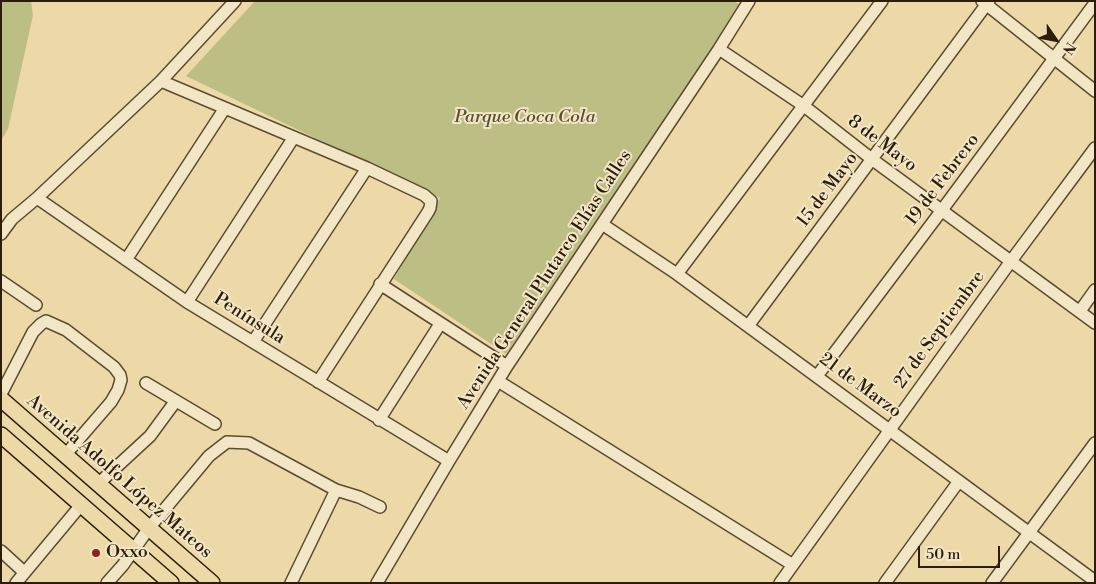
<!DOCTYPE html>
<meta charset="utf-8">
<style>
body{margin:0}
#map{position:relative;width:1096px;height:584px;overflow:hidden;background:#ecd9a7;font-family:"Libre Bodoni",serif}
canvas{display:block}
.frame{position:absolute;inset:0;border:2px solid #2b1d0a;pointer-events:none}
.north{position:absolute;left:1031px;top:15px;width:50px;height:50px;-webkit-text-stroke:4px #f3e6c6;paint-order:stroke;rotate:123deg;font-size:14px;font-weight:700;line-height:20px;text-align:center;color:#2b1d0a}
.north::after{content:'';display:block;margin:auto;width:18px;height:22px;background:#2b1d0a;clip-path:polygon(50% 0,100% 100%,50% 72%,0 100%)}
.scale{position:absolute;left:918px;top:546px;width:82px;height:22px;box-sizing:border-box;border:2px solid #2b1d0a;border-top:0;padding-left:6px;font-size:15px;line-height:18px;white-space:nowrap;color:#2b1d0a;-webkit-text-stroke:4px #f3e6c6;paint-order:stroke}
</style>
<div id="map">
<canvas width="1096" height="584"></canvas>
<div class="frame"></div>
<div class="north">N</div>
<div class="scale">50 m</div>
</div>
<script>
const ctx = document.querySelector('canvas').getContext('2d');
ctx.lineJoin = 'round';
function paint(path, color) {
  ctx.fillStyle = color;
  ctx.fill(path, 'evenodd');
}
function poly(rows) {
  const path = new Path2D();
  for (const r of rows) {
    path.moveTo(r[0], r[1]);
    for (let i = 2; i < r.length; i += 2) path.lineTo(r[i], r[i + 1]);
  }
  return path;
}
function strokePath(path, color, width, dash) {
  ctx.strokeStyle = color;
  ctx.lineWidth = width;
  ctx.lineCap = dash ? 'butt' : 'round';
  ctx.setLineDash(dash || []);
  ctx.stroke(path);
}
function write(font, color, halo, rows, align = 'center') {
  ctx.font = font + ' "Libre Bodoni",serif';
  ctx.lineWidth = 4;
  ctx.setLineDash([]);
  ctx.textBaseline = 'middle';
  ctx.strokeStyle = halo;
  ctx.fillStyle = color;
  for (const [text, x, y, turn = 0] of rows) {
    ctx.save();
    ctx.translate(x, y);
    ctx.rotate((+turn || 0) * Math.PI / 180);
    ctx.textAlign = isNaN(turn) ? turn : align;
    if (halo) ctx.strokeText(text, 0, 0);
    ctx.fillText(text, 0, 0);
    ctx.restore();
  }
}
paint(poly([
 [1,1,31,1,33,15,8,129,1,141],
 [255,1,734,1,742,6,506,354,394,279,440,198,186,76]
]), '#bcbe84');
const minor = poly([
 [982,1,1095,91],
 [719,49,804,106,873,160,1095,323],
 [161,81,367,168,424,195,431,201,430,208,428,212,318,382],
 [37,198,187,302,449,461],
 [602,224,677,274,1095,581],
 [1,234,12,219,37,198,161,81,235,1],
 [126,260,225,108],
 [677,274,882,1],
 [1,281,36,305],
 [380,284,507,366],
 [187,302,294,137],
 [1080,311,1095,290],
 [748,326,989,1],
 [253,342,367,168],
 [817,376,942,210,1095,3],
 [498,381,793,565],
 [146,383,215,424],
 [1,394,33,332,41,324,46,321,66,330,114,367,120,375,121,380,118,390,111,402,66,454],
 [379,420,440,324],
 [98,484,150,436,175,402],
 [1,551,24,572],
 [16,583,81,505],
 [107,583,123,565,149,528,209,456,227,442,249,443,336,490,359,497,380,507],
 [291,583,336,490],
 [377,583,449,461,507,366,719,49,749,1],
 [780,583,1011,261,1095,148],
 [885,583,959,481],
 [992,583,1095,443]
]);
const major = poly([
 [1,399,212,583],
 [1,435,171,583]
]);
strokePath(minor, '#5b4c31', 14);
strokePath(major, '#2b1d0a', 18);
strokePath(minor, '#f3e6c6', 11);
strokePath(major, '#ecd9a7', 15);
for (const [x, y, r, color] of [
 [96,553,5,"#8f2418"]
]) {
  const dot = new Path2D();
  dot.arc(x, y, r, 0, 2 * Math.PI);
  ctx.fillStyle = color;
  ctx.fill(dot);
  strokePath(dot, '#f3e6c6', 2);
}
write('italic 18px', '#564d2f', '#f3e6c6', [
 ["Parque Coca Cola",525,118]
]);
write('18px', '#2b1d0a', '#f3e6c6', [
 ["8 de Mayo",882,144,37],
 ["19 de Febrero",943,180,-53],
 ["15 de Mayo",828,190,-53],
 ["Avenida General Plutarco Elías Calles",545,280,-57],
 ["Península",249,319,32],
 ["27 de Septiembre",940,330,-54],
 ["21 de Marzo",860,386,36],
 ["Avenida Adolfo López Mateos",119,477,41]
]);
write('18px', '#2b1d0a', '#f3e6c6', [
 ["Oxxo",106,553]
], 'left');
</script>
